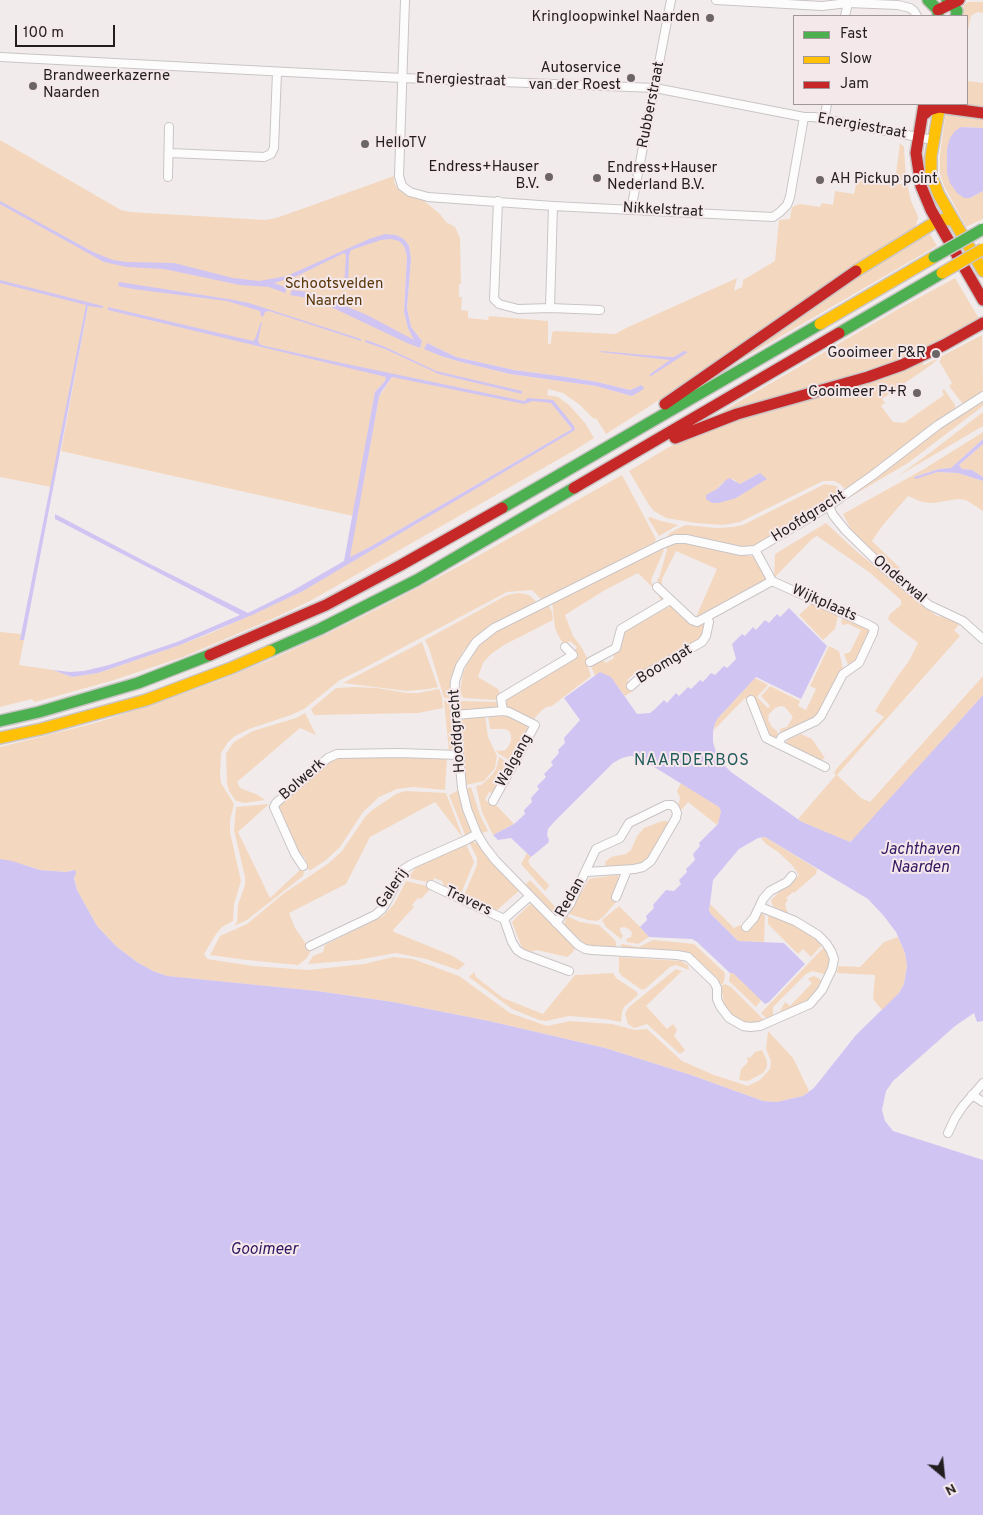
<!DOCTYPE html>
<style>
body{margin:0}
#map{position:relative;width:983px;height:1515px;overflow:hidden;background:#f2ebec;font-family:Overpass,sans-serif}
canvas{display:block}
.legend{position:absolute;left:793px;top:15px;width:175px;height:90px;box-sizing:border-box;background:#f5e8eb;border:1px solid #a19799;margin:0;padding:6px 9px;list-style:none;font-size:15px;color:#221d1e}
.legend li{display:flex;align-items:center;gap:10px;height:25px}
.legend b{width:25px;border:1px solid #a19799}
.north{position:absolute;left:918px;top:1450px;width:50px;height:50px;-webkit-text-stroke:4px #f5e8eb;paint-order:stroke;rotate:152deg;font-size:14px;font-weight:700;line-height:20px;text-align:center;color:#221d1e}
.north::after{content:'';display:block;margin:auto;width:18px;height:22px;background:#221d1e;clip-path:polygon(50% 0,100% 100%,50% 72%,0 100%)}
.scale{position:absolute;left:15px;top:25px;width:100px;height:22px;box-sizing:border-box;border:2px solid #221d1e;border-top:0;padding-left:6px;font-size:15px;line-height:18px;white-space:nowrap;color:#221d1e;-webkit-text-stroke:4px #f5e8eb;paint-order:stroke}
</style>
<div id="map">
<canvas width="983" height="1515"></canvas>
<ul class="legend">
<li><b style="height:6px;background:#4caf50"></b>Fast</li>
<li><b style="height:6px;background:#ffc107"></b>Slow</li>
<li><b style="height:6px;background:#c62828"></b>Jam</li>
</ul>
<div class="north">N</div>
<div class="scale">100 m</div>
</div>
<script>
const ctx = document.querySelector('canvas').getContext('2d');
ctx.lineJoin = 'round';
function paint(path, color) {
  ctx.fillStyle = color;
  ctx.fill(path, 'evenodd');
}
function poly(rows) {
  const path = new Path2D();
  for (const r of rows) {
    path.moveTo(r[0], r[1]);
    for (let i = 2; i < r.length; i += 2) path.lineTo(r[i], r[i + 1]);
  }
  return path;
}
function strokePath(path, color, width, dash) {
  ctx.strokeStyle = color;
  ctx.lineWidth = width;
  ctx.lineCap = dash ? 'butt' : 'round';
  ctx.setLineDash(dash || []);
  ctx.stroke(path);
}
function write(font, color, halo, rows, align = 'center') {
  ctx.font = font + ' Overpass,sans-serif';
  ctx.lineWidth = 4;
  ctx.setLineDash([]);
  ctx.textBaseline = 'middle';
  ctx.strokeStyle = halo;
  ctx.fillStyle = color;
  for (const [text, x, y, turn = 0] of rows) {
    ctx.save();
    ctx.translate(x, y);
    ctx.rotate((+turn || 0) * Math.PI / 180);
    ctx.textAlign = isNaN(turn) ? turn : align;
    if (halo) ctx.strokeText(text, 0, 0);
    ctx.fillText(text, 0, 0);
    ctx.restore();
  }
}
paint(poly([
 [968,2,983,2,983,13,977,12,971,16,967,34,967,16,961,16,964,5],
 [967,81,983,83,983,109,967,104],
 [946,111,983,115,983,128,961,127,970,198,983,191,983,219,966,227,944,186,940,174,940,155],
 [0,140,121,210,130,212,266,220,276,218,313,205,394,176,394,182,397,188,423,200,440,214,446,222,455,227,460,238,461,284,459,284,459,297,462,297,461,310,468,311,468,318,488,320,489,316,548,321,548,345,551,343,552,332,555,331,615,334,626,328,737,278,734,291,742,287,743,280,775,261,779,220,790,219,792,207,800,204,820,207,822,203,833,205,835,191,854,194,856,185,862,180,894,186,894,185,907,183,911,201,917,214,918,218,915,229,695,377,606,434,596,418,594,419,580,405,563,393,548,389,547,395,558,397,569,405,585,423,594,438,575,450,310,601,272,619,183,657,111,681,39,701,34,702,32,699,0,707,0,632,21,634,20,640,24,640,19,665,53,670,72,677,98,673,180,645,211,633,303,591,575,429,551,403,572,429,368,548,352,557,349,557,379,397,392,377,385,381,375,392,353,516,61,451,88,306,87,305,51,487,0,477],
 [399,241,409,246,411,259,407,308,411,327,422,341,415,341,408,328,404,312,407,256,404,246],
 [427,343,456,357,514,370,566,377,597,382,630,390,642,386,632,396,596,386,510,374,461,362,441,356],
 [900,143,904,147,906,179,897,181,895,181],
 [929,232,937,246,935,247,716,374,814,305],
 [955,278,981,322,929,350,704,422,900,308],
 [982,335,983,391,964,403,962,403,949,386,952,383,939,361,941,360,940,357],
 [938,358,938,359,931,365,882,399,885,403,881,406,893,422,904,423,944,395,942,391,944,389,955,405,955,408,846,490,840,484,834,481,823,481,740,522,723,525,696,523,666,518,654,511,649,505,629,471,669,447,708,430,922,361,924,365],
 [760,473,766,479,736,498,717,489,722,483,733,479,740,484],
 [983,400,983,406,908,463,852,496,851,495,951,421],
 [983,412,983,426,898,476,931,452],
 [983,432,983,439,951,468,939,469,914,477,916,478,937,472,958,473,983,481,983,511,966,500,958,499,933,503,922,502,908,496,883,525,872,541,901,569,902,572,899,574,892,569,853,533,843,514,924,469],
 [983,444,983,477,972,470,962,469,959,465],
 [622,475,656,539,655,542,542,600,532,590,507,592,370,665,340,680,304,709,291,715,249,729,235,736,228,742,221,753,220,774,221,783,234,804,230,820,230,832,241,881,234,904,233,921,222,927,216,934,204,954,207,959,253,966,308,970,364,964,393,957,413,959,459,976,510,1013,547,1026,570,1021,612,1024,635,1030,647,1029,682,1061,714,1075,748,1086,760,1080,770,1069,771,1061,766,1049,768,1031,793,1058,809,1091,803,1096,777,1102,763,1101,691,1075,605,1048,489,1021,393,1002,317,991,167,976,153,971,137,962,117,947,97,926,77,890,73,870,66,872,40,870,25,865,0,905,0,747,95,723,152,705,218,681,272,659,331,632,389,603,467,562],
 [825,484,836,486,843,492,827,505,761,543,752,546,738,547,691,535,680,534,666,538,670,533,683,526,687,525,716,528,733,527,743,525],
 [650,517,658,520,678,525,659,536,648,518],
 [826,523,856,551,926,608,937,616,946,617,956,621,959,625,954,630,960,636,837,775,861,798,870,802,983,676,983,695,856,837,849,842,802,822,798,819,836,775,834,773,837,768,884,717,875,711,897,677,909,661,918,643,893,624,888,619,890,614,901,605,901,600,869,572,817,536,812,539,774,578,775,554],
 [687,542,738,555,753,556,765,576,765,582,760,585,759,583,696,617,717,569,676,551,662,579,662,585,660,587,657,580,659,578,667,550,666,547,675,543],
 [662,548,664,550,651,580,652,584,655,589,665,599,661,602,658,593,638,573,605,590,565,615,573,636,580,645,588,659,589,665,588,667,591,676,552,706,547,707,542,710,533,720,508,709,506,703,508,697,578,655,575,650,577,647,570,641,564,645,558,635,555,628,552,602],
 [519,593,529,595,537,602,493,624,475,639,464,650,458,661,453,674,450,698,444,698,429,648,425,640,507,595],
 [812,603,838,616,835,629,823,640,799,615],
 [548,604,552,612,553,620,504,645,491,654,483,663,478,677,498,689,500,693,497,700,463,698,460,691,463,673,467,664,477,646,492,633],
 [672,605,699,624,705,624,702,638,639,675,635,673,627,680,630,683,629,685,633,691,625,696,610,677,600,673,595,676,591,666,602,659,606,663,614,658,613,653,619,649,624,632],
 [843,617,869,629,870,631,856,662,849,667,844,654,850,652,861,630,848,624,843,625,841,622],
 [422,642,438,687,429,689,407,691,343,683],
 [829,646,839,651,843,669,818,717,781,735,780,729,787,727,793,717,785,707,781,706,775,708,769,714,768,720,772,727,777,731,778,736,772,738,768,735,752,697,746,700,745,698,714,730,715,723,718,718,755,678,768,685,757,697,768,708,770,706,761,696,770,686,800,701,798,706,806,710,816,689,810,686],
 [355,687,377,688,407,693,418,693,439,689,442,697,443,708,418,713,314,715,311,709,336,688],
 [450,700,454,746,449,751,444,701],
 [458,701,499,702,497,707,492,710,461,710,458,706],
 [305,713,316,735,300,728,237,782,240,788,258,795,265,800,244,803,236,801,229,791,227,783,226,754,229,749,234,742,253,731,296,718],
 [504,713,525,724,529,730,512,762,499,754,496,750,500,751,505,750,508,747,511,741,511,735,509,731,505,729,490,729,488,715],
 [485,715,488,737,497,756,495,768,484,781,466,785,459,727,462,720,465,718],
 [801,734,812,739,825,758,820,761,790,747,790,745,786,743,787,740],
 [417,756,447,758,445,790,413,787,397,789,379,797,363,812,340,847,326,860,311,870,306,869,306,867,308,865,304,857,297,853,277,810,278,805,326,763,337,757],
 [499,757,510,764,494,794,489,792,485,800,497,806,514,824,493,835,482,812,476,786,481,785,491,776,496,769],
 [681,783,719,807,721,811,720,818,717,825,688,802,681,810,678,806,680,798,677,791],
 [471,787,480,815,488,831,482,833,471,809,466,789],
 [459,790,472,830,472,833,466,837,449,795],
 [405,791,446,793,463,838,435,802,370,837,346,884,289,913,295,928,311,951,306,959,298,965,247,960,210,955,220,936,247,924,283,894,329,863,342,851,365,817,371,811,396,794],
 [269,804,238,832,270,898,302,868,304,871,303,876,247,920,234,926,237,922,238,905,245,885,245,877,234,830,236,807],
 [662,821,667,821,669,824,649,858,640,866,606,869,605,862,611,857,626,854,631,850,637,836,644,828],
 [765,837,817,869,816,874,794,893,793,892,786,898,788,900,785,904,788,914,773,906,771,900,780,891,791,883,799,875,792,865,778,852,766,844,761,838],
 [471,841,479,844,520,890,497,910,464,895,477,865,477,858,469,842],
 [466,844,474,862,461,894,444,886,442,881,434,878,432,883,408,878,416,867],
 [527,853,531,857,528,861,530,865,548,884,549,886,545,891,521,864],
 [617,875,620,878,613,899,616,902,603,917,597,921,588,920,569,914,589,879,594,878],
 [530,880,562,914,557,916,552,915,525,885],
 [406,881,431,887,431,888,421,899,418,898,412,905,414,907,393,930,394,932,453,956,465,964,458,970,426,959,396,953,357,960,308,964,313,956,323,952,325,945,383,916,394,904],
 [533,904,576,947,571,954,567,957,537,950,530,952,522,948,512,922,529,905],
 [710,904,734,928,740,925,747,930,753,926,761,914,765,915,764,942,738,941,711,914,709,911],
 [619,906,640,927,649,937,638,944,627,942,626,939,631,937,632,933,629,929,624,927,620,928,620,931,623,936,621,939,606,927,602,920],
 [567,916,580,922,599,925,614,939,616,942,616,949,587,946,566,927,564,924],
 [768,916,781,919,806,931,815,936,823,944,811,957,803,949,798,954,768,924],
 [898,937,905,953,907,966,904,984,899,993,882,1010,873,999,875,975,837,973,838,966,860,967,884,942],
 [653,940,694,944,724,972,725,975,724,982,721,985,717,978,703,965,694,957,685,953,621,949,621,945,622,944,639,947],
 [825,946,830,956,830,964,827,973,824,974,812,971,806,974,773,1007,773,1015,768,1020,761,1013],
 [619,957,681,961,688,965,689,970,676,965,670,967,645,989,642,990,622,976,619,972],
 [676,969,682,971,646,1006,667,1029,673,1024,677,1030,674,1036,685,1050,680,1054,647,1024,634,1028,628,1024,625,1014,628,1008,635,1002],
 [474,972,476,977,503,998,543,1014,575,975,613,973,616,978,637,992,638,995,624,1007,622,1012,621,1022,605,1019,569,1016,546,1021,539,1020,512,1009,469,977],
 [733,972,761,1000,756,1007,729,981,730,973],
 [814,976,820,979,821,982,810,1002,781,1014,780,1011,785,1002,790,1006,812,983,808,979,811,977],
 [725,984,731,987,765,1021,750,1024,742,1022,728,1012,724,1003,721,986],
 [762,1050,767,1061,767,1067,763,1073,748,1081,739,1080,741,1069,748,1062,747,1058,749,1057,750,1058,755,1052]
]), '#f3d8bf');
paint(poly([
 [961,127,983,128,983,191,970,198,964,198,957,193,950,183,947,173,947,149,950,138,955,131],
 [0,201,93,252,113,260,127,262,174,263,233,278,259,281,287,276,369,239,385,234,396,235,404,239,409,246,411,259,407,308,411,327,422,341,420,348,407,343,327,305,308,298,290,295,292,290,308,292,331,300,367,315,414,340,408,328,404,312,407,256,404,246,399,241,391,239,381,240,351,250,349,255,348,289,344,288,346,255,344,253,297,276,274,283,287,288,285,293,269,287,240,285,164,269,127,267,104,262,0,204],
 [0,280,103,306,103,308,88,306,24,640,20,640,86,305,0,283],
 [119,282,228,299,249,303,361,339,361,341,269,311,265,312,263,317,261,316,260,311,227,301,133,289,118,286],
 [108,307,253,341,255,339,261,322,262,322,258,340,259,343,261,345,332,361,524,401,528,398,553,400,574,426,575,430,303,591,252,615,180,645,98,673,72,677,53,670,70,672,84,671,109,665,177,642,240,615,55,519,55,514,150,564,248,613,292,591,344,561,374,397,375,392,385,381,386,377,108,310],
 [392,377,524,404,533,401,551,403,572,429,368,548,350,557,379,397,382,391],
 [366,340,383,346,436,371,522,391,522,394,439,374,385,349,365,342],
 [427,343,456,357,514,370,566,377,597,382,630,390,642,385,644,389,632,396,596,386,510,374,461,362,441,356,424,349],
 [601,351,668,357,674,357,684,351,688,352,651,376,649,375,670,360,600,352],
 [983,439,983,444,959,465,962,469,972,470,983,477,983,481,958,473,937,472,916,479,914,477,939,469,951,468],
 [760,473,767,479,736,498,719,503,712,503,706,499,706,495,717,489,726,480,729,478,740,484],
 [789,608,827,646,801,699,756,677,718,718,715,723,713,732,713,742,716,752,723,764,731,772,802,822,850,842,855,837,983,695,983,1021,977,1022,974,1013,955,1026,893,1081,886,1091,882,1110,885,1121,893,1131,983,1160,983,1515,0,1515,0,859,12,861,40,870,66,872,75,870,76,873,74,878,77,890,97,926,117,947,137,962,153,971,167,976,317,991,393,1002,489,1021,605,1048,691,1075,763,1101,777,1102,803,1096,814,1088,856,1035,899,993,904,984,907,966,905,953,896,932,883,915,868,899,765,837,758,838,739,849,713,880,710,904,709,911,711,914,738,941,784,943,805,964,769,1002,765,1004,733,973,730,973,697,942,692,939,649,937,640,927,647,920,646,916,654,908,653,905,666,890,674,891,681,884,679,880,687,872,686,869,695,860,693,854,700,846,699,843,718,824,721,811,719,807,638,757,630,756,622,758,613,763,554,822,548,829,547,835,549,840,548,843,531,857,511,838,498,840,493,835,514,824,525,814,524,810,532,802,531,798,539,789,537,786,546,777,544,774,553,765,551,762,559,753,558,750,565,743,564,738,580,720,564,698,600,672,611,677,637,714,650,713,655,709,664,700,667,703,676,693,679,696,688,687,691,689,700,680,703,682,711,673,715,675,724,666,727,668,736,659,732,644,742,634,745,636,753,627,756,630,765,620,769,623,777,614,780,617]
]), '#d0c4f3');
const street = poly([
 [405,0,399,176,402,186,410,192,428,197,553,206,773,217,780,212,787,205,790,197,804,117],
 [716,0,822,6,848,3,898,5,910,8,914,11,917,16],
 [845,16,848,3],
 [0,57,402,78,655,88,804,117,814,117,933,140],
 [824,120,827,104],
 [170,153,264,157,271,154,274,148,277,72],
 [168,177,169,127],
 [498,201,494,299,499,304,518,309,550,308,553,206],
 [631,210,671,0],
 [550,308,600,310],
 [829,506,833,515,846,531,884,568,929,605,963,621,983,639],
 [755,550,772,581,869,625,874,628,873,633,859,663,843,674,821,716,816,721,782,737,778,744],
 [657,587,692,620,697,622,772,581],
 [590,662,616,648,621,629,670,600],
 [631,686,642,676,702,642,706,636,709,622,707,617],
 [751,700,766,738,825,767],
 [503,711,501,698,573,655,565,647],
 [455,715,503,711,509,712,535,725,493,801],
 [303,866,295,854,274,807,276,803,328,758,337,754,399,753,459,755],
 [431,885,504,919,512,942,517,950,523,954,569,971],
 [616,897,627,870],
 [760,907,795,921,818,935,826,943,831,951,834,959,832,969,822,990,810,1004,760,1026,750,1027,743,1026,729,1018,720,1006,717,999,717,988,714,982,688,957,677,955,592,950,585,949,578,945,496,861,485,847,477,834,467,809,462,788,454,698,455,681,460,666,476,642,494,628,662,544,675,539,686,539,741,551,755,550,829,506,873,475,938,425,983,396],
 [504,919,530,896],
 [556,923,570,904,596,849,620,838,629,823,666,805,672,805,675,808,677,813,676,818,651,861,643,867,634,869,586,872],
 [746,927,754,918,763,899,770,891,787,882,792,876],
 [310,946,375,915,382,909,387,901,404,869,412,864,466,840,477,834],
 [972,1095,983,1102],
 [948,1133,955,1118,963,1106,983,1083]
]);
const fast = poly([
 [928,0,938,10,938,16],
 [947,0,952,3,957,11,956,16],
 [839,333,942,273],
 [502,508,820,324],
 [270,651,320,629,417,580,574,488],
 [0,721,39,712,138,683,210,655]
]);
const slow = poly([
 [940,104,931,156,931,175,939,195,983,271],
 [856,271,937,221,945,219,954,221],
 [820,324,934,257],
 [0,738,41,729,146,700,231,668,270,651]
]);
const jam = poly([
 [938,10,959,0],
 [924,104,916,153,921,186,931,210,983,300],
 [922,116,929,110,939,107,983,113],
 [665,404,856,271],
 [675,438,737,414,868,377,902,365,944,345,983,323],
 [574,488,839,333],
 [210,655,326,605,401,565,502,508]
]);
strokePath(street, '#cac4c5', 10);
strokePath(fast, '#cac4c5', 14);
strokePath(slow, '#cac4c5', 14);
strokePath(jam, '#cac4c5', 14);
strokePath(street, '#fdfcfc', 8);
strokePath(fast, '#4caf50', 11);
strokePath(slow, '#ffc107', 11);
strokePath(jam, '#c62828', 11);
const fastBridge = poly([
 [934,257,983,229]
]);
const slowBridge = poly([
 [942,273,983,249]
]);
strokePath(fastBridge, '#cac4c5', 14, []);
strokePath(slowBridge, '#cac4c5', 14, []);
strokePath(fastBridge, '#4caf50', 11);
strokePath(slowBridge, '#ffc107', 11);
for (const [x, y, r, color] of [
 [710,18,5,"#6b6566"],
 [631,78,5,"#6b6566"],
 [33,86,5,"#6b6566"],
 [365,144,5,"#6b6566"],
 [549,177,5,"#6b6566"],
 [597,178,5,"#6b6566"],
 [820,180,5,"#6b6566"],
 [936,354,5,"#6b6566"],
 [917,393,5,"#6b6566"]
]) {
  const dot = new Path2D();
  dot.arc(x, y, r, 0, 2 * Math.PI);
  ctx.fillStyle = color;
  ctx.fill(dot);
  strokePath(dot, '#f5e8eb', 2);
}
write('15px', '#221d1e', '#f5e8eb', [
 ["Kringloopwinkel Naarden",700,18],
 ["Autoservice",621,69],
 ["van der Roest",621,86],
 ["Brandweerkazerne",43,77,"left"],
 ["Naarden",43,94,"left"],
 ["HelloTV",375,144,"left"],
 ["Endress+Hauser",539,168],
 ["B.V.",539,185],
 ["Endress+Hauser",607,169,"left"],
 ["Nederland B.V.",607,186,"left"],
 ["AH Pickup point",830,180,"left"],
 ["Gooimeer P&R",926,354],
 ["Gooimeer P+R",907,393]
], 'right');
write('15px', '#221d1e', '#f5e8eb', [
 ["Energiestraat",461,81,2],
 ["Rubberstraat",652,105,-79],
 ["Energiestraat",862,127,10],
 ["Nikkelstraat",663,211,3],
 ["Hoofdgracht",809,517,-32],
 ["Onderwal",899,580,40],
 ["Wijkplaats",824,604,24],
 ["Boomgat",665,665,-31],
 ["Hoofdgracht",458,731,-94],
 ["Walgang",515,761,-61],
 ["Bolwerk",303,780,-41],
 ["Galerij",393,889,-56],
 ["Redan",571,898,-60],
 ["Travers",468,902,25]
]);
write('15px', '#593709', '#f5e8eb', [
 ["Schootsvelden",334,285],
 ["Naarden",334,302]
]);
ctx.letterSpacing = '1px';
write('16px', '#215b5a', '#f5e8eb', [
 ["NAARDERBOS",692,762]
]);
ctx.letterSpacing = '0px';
write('italic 16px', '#321762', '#f5e8eb', [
 ["Jachthaven",920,851],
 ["Naarden",920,869],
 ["Gooimeer",264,1251]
]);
</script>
